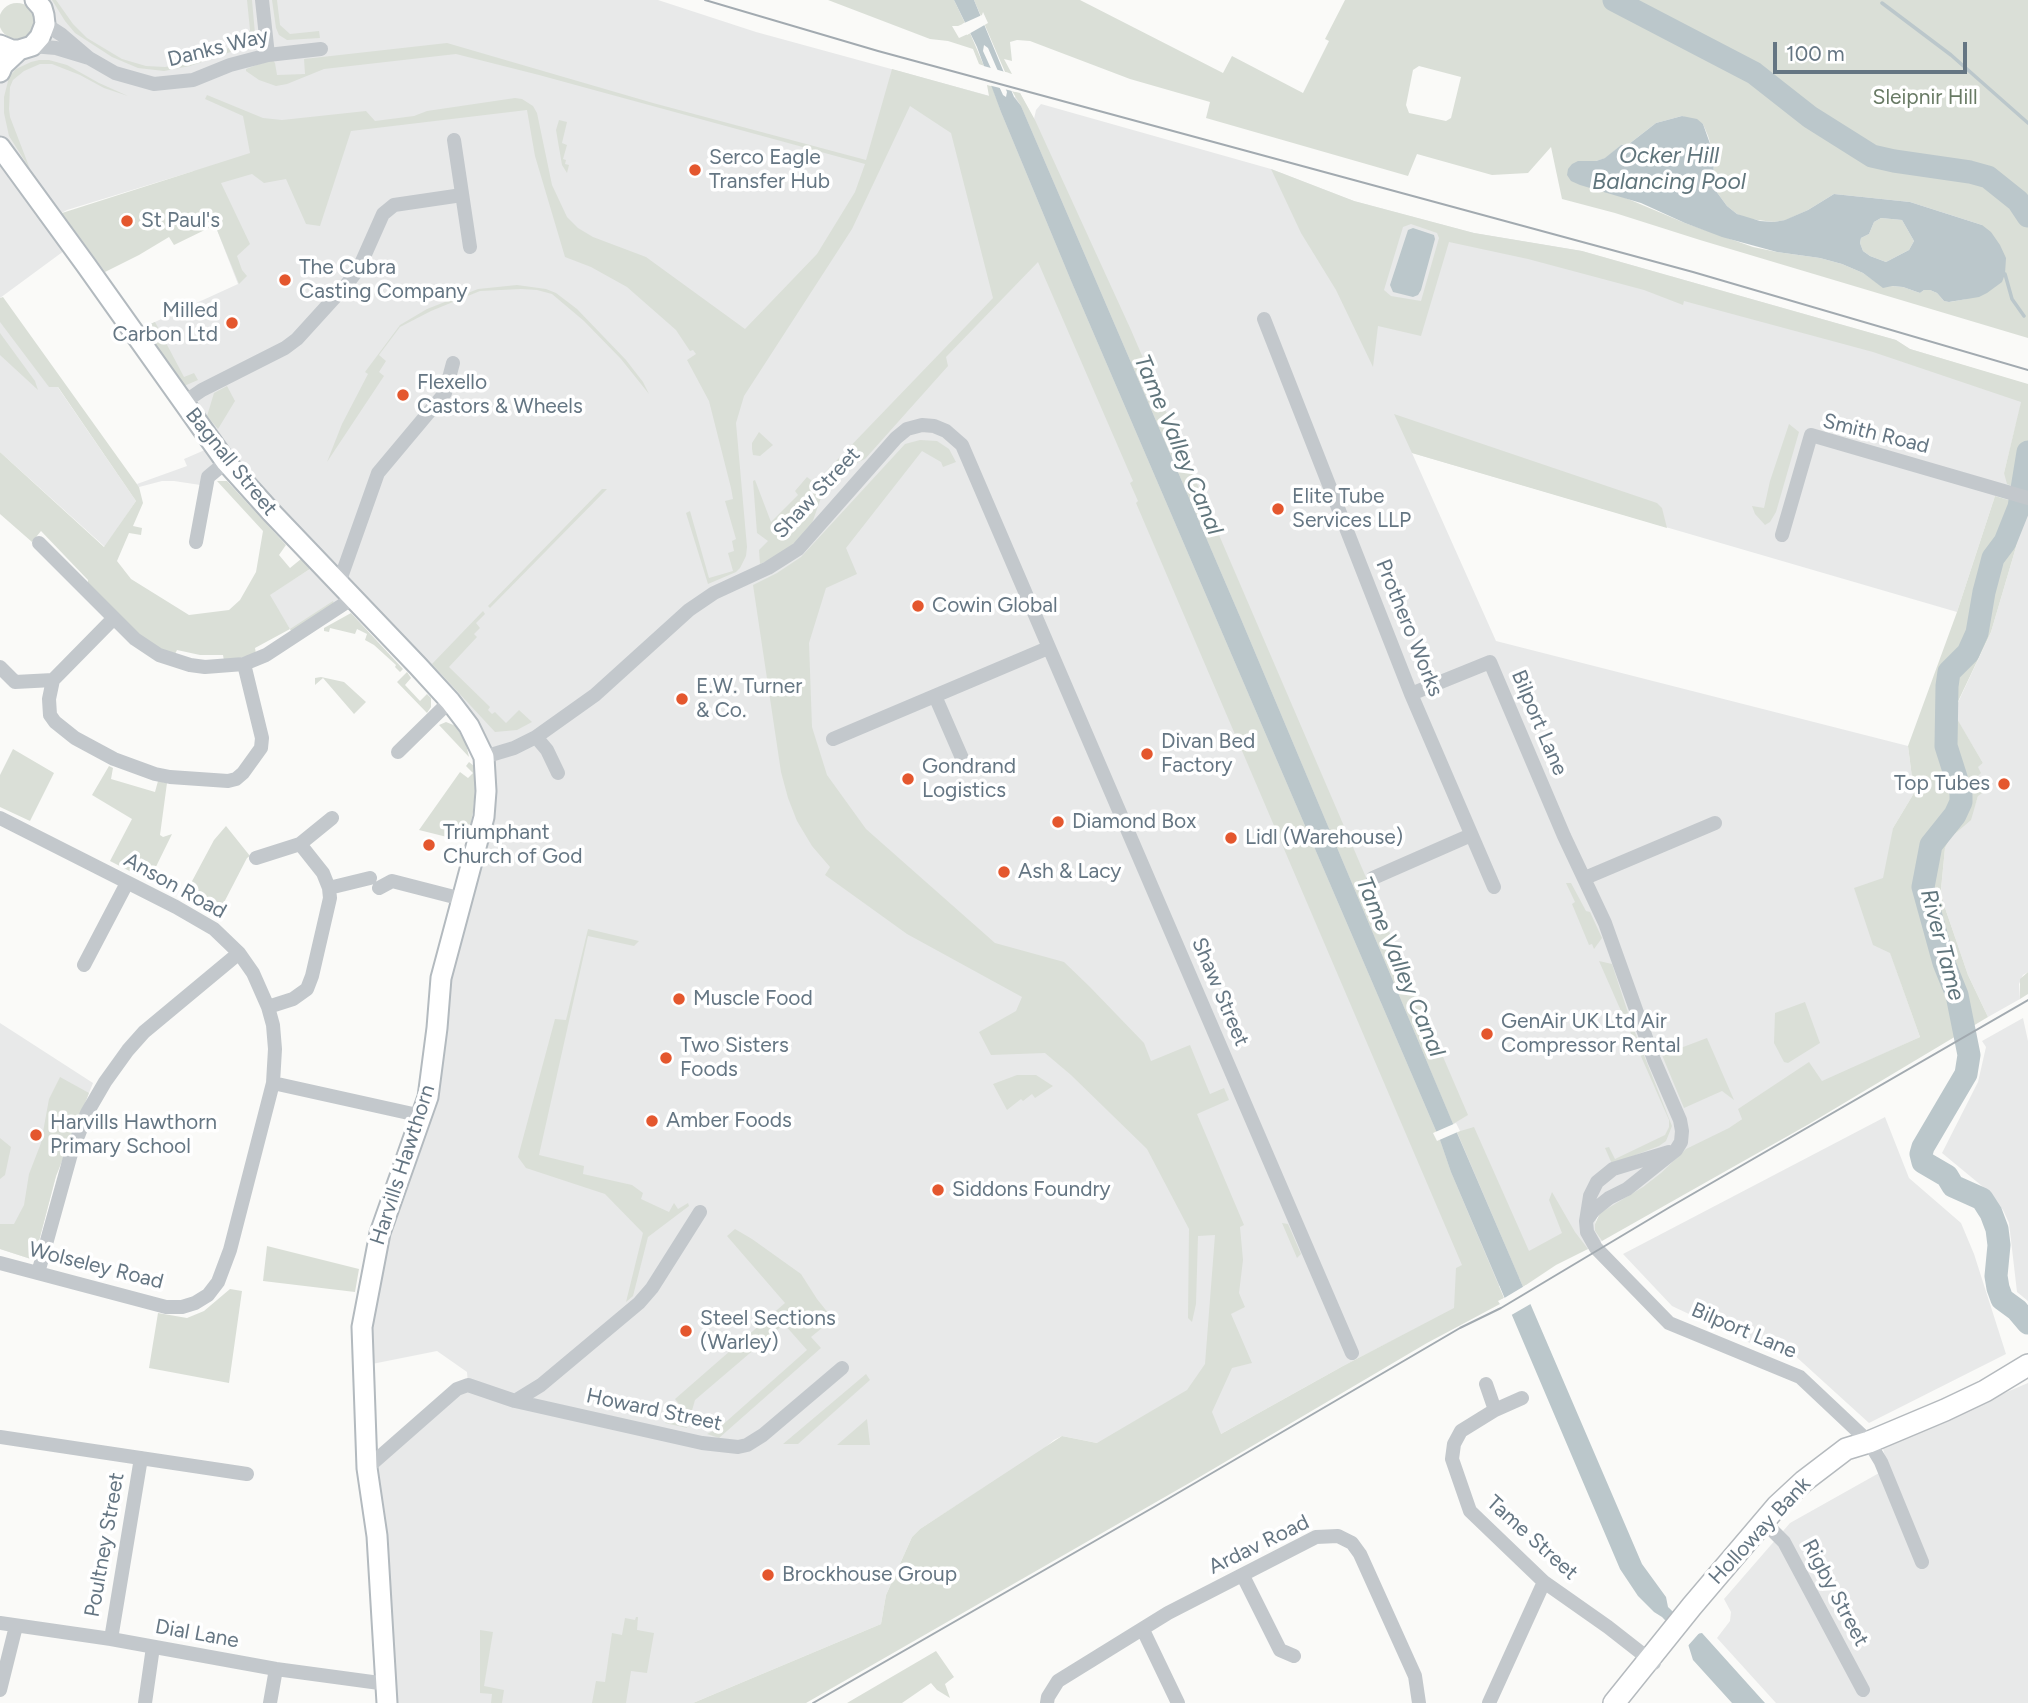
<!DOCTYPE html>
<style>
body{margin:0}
#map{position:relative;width:2028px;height:1703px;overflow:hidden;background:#fafaf8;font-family:Figtree,sans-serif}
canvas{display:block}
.scale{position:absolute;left:1773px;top:42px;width:194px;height:32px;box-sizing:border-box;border:4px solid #657683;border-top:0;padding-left:9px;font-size:21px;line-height:24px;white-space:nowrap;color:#657683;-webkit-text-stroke:5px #fff;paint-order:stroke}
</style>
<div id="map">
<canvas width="2028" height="1703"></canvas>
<div class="scale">100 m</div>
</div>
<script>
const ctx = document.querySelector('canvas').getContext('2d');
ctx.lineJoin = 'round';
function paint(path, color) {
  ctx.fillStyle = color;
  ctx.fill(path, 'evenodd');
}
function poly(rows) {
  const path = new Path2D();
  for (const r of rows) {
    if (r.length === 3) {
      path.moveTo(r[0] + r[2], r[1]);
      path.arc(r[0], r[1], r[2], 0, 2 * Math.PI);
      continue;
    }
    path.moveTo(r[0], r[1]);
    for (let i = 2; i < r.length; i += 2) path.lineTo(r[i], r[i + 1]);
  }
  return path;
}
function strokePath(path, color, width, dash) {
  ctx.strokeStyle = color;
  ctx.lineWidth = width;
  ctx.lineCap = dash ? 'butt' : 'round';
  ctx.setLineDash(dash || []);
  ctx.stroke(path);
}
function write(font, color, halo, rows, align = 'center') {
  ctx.font = font + ' Figtree,sans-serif';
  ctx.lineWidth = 7;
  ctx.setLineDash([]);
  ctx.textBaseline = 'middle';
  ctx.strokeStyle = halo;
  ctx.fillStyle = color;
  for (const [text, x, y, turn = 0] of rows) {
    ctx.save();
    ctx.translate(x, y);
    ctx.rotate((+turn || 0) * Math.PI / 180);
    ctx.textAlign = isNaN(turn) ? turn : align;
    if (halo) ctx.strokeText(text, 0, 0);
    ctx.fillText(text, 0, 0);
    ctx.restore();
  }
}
paint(poly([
 [35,0,658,0,756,32,990,96,1007,103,1020,93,1034,119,1036,110,1041,104,1271,169,1354,201,1474,233,1582,251,1896,340,1910,349,2026,384,2004,473,2028,492,2028,972,2023,975,2019,984,2020,999,1988,1017,1968,975,1943,902,1941,889,1945,848,1950,838,1970,820,1978,796,1977,767,1983,763,1953,713,1991,632,2016,547,2025,505,1995,496,1957,612,1412,453,1496,641,1908,746,1914,793,1893,828,1887,943,1920,1037,1742,1119,1637,1197,1597,1217,1595,1224,1595,1231,1602,1241,1588,1249,1509,1281,1481,1295,1343,1366,1221,1434,1097,1443,1062,1436,1054,1440,1041,1451,920,1529,912,1537,886,1595,881,1624,693,1703,387,1703,367,1468,468,1384,467,1372,437,1351,362,1366,362,1327,420,1121,464,891,484,757,353,599,294,636,269,595,310,569,318,561,227,462,207,486,174,481,162,481,139,487,137,484,187,466,184,459,214,446,133,332,238,284,194,171,67,210,52,218,72,245,0,298,0,45,32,46],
 [0,303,136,501,105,547,0,452],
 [2023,1018,2028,1041,2028,1301,2017,1292,2009,1223,2003,1210,1982,1186,1942,1153,1978,1082,1986,1047,1982,1041],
 [0,1023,93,1083,56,1176,34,1260,0,1249],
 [1885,1117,1909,1178,1961,1223,1974,1254,2006,1354,1869,1423,1792,1353,1750,1343,1672,1306,1623,1254],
 [2028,1383,2028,1703,1776,1703,1717,1638,1730,1621,1731,1612,1724,1599,1790,1523,1888,1468,1882,1445]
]), '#e8e9e9');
paint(poly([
 [52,0,56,0,73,24,87,38,122,59,146,66,165,67,183,64,243,43,247,39,250,30,247,0,252,0,255,34,248,46,190,66,164,71,138,68,112,57,75,33,65,21],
 [272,0,277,0,280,25,290,34,319,31,320,38,287,40,279,35,276,28],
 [828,0,954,0,965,23,958,26,952,26,959,38,970,33,984,66,979,64,973,49,948,41,930,39],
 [974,0,1080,0,1223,73,1232,56,1303,93,1329,41,1325,39,1345,0,2028,0,2028,338,1700,240,1615,213,1562,199,1551,147,1528,173,1492,175,1417,154,1408,176,1206,118,1210,102,1130,79,1030,41,1017,40,1010,42,1012,61,1004,59,1012,74,1005,72],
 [1419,66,1461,77,1451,118,1446,121,1409,113,1406,105,1413,70],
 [1682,116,1703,124,1708,136,1714,155,1713,187,1727,206,1737,214,1749,219,1774,222,1786,220,1808,210,1834,194,1910,202,1982,225,1966,299,1950,302,1944,301,1937,293,1930,290,1924,290,1920,293,1903,287,1880,285,1863,273,1842,264,1820,258,1777,252,1753,247,1685,223,1621,196,1596,161,1606,158,1621,145,1629,144,1656,123],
 [17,21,18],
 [447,43,653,103,866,160,892,69,989,96,987,85,992,86,1001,112,1072,283,1440,1140,1451,1172,1504,1298,1498,1301,1500,1304,1427,1343,1191,1482,806,1703,693,1703,881,1624,886,1595,912,1537,920,1529,1062,1436,1097,1443,1187,1390,1205,1364,1215,1235,1198,1236,1196,1304,1192,1322,1188,1318,1189,1229,1147,1149,1071,1075,1045,1053,991,1055,979,1032,1016,1011,1022,997,907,934,825,875,830,867,812,846,797,821,788,798,781,772,753,585,777,573,801,557,905,444,920,440,937,441,949,449,956,462,943,467,941,462,922,451,846,548,857,574,826,588,809,643,812,727,827,775,866,829,995,943,1064,962,1089,986,1144,1043,1151,1061,1190,1045,1210,1094,1224,1088,1229,1100,1197,1114,1244,1225,1240,1227,1243,1260,1239,1293,1245,1307,1231,1314,1252,1363,1232,1368,1212,1412,1221,1434,1343,1366,1454,1308,1456,1268,1462,1265,1136,503,1138,501,1130,483,1133,481,1038,262,946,357,948,366,865,459,847,467,822,495,810,529,782,554,760,564,759,550,768,541,757,533,753,481,755,480,771,522,798,495,795,491,807,477,815,483,993,298,951,133,910,106,852,229,744,396,736,423,747,547,746,556,740,568,736,572,708,584,686,513,690,511,709,578,733,571,728,553,734,551,732,541,736,539,725,501,733,499,731,488,709,401,687,360,696,354,693,350,690,351,676,330,627,287,591,267,565,257,535,156,527,110,351,131,320,226,306,224,286,179,264,183,252,174,221,183,250,244,237,256,242,270,247,276,239,284,215,225,174,245,169,237,139,255,105,272,62,213,250,153,243,116,205,99,207,95,263,118,282,120,366,111,375,121,414,116,427,111,515,98,522,99,533,106,537,113,552,185,567,217,578,228,593,237,646,257,745,329,817,254,855,192,865,164,539,75,456,54,324,69,287,84,276,86,259,80,246,71,246,69,272,59,275,63,277,75,305,74,304,59],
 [39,60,49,60,67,65,99,83,128,96,104,88,80,75,52,64,40,64,24,71,13,80,10,87,9,109,10,117,30,169,9,136,4,113,4,97,9,77,16,69,31,62],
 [1012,91,1020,93,1035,120,1131,330,1468,1115,1453,1124,1241,619,1021,106],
 [559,120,567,122,562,143,567,145,563,159,566,160,565,164,569,165,567,173,562,165,556,130],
 [1271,169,1354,201,1474,233,1582,251,1896,340,1910,349,2028,384,2028,492,2007,484,2004,473,2021,402,1873,352,1684,301,1683,305,1644,290,1528,259,1449,242,1421,336,1378,326,1373,367,1336,290,1301,233],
 [1411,224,1437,233,1439,238,1421,301,1391,296,1384,290,1403,227],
 [1881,218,1902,220,1914,241,1909,250,1886,262,1870,256,1863,251,1860,243,1861,238,1869,234,1874,222],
 [517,285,546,289,556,293,577,309,626,360,643,382,649,394,621,359,584,321,552,294,537,290,521,289,480,291,431,311,400,327,379,355,386,361,379,372,384,376,327,462,342,424,368,374,365,372,400,325,427,309,478,289],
 [3,297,139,487,143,503,133,526,142,528,141,535,129,533,117,561,131,579,189,615,229,610,240,600,256,572,263,531,217,481,227,481,286,545,279,555,290,568,301,559,310,569,270,595,290,629,333,601,334,604,292,632,290,629,255,648,256,654,248,656,224,661,223,655,200,655,177,650,174,656,149,644,88,585,88,580,41,531,32,542,0,514,0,452,104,547,136,501,58,387,49,387,0,322,0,298],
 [155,322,184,377,194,373,198,380,184,386,143,327],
 [0,333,35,381,38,390,0,355],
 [227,386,235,401,218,429,207,416,214,393],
 [1394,414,1657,503,1662,508,1667,528,1412,453],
 [1789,424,1799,432,1776,512,1770,522,1765,525,1755,514,1752,506,1764,508,1770,481],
 [759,432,773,445,760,456,753,455,752,449,752,443],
 [602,489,607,489,490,608,488,606],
 [1995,496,2026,505,2016,547,1991,632,1953,712,1983,763,1978,767,1981,773,1977,777,1985,791,1978,796,1971,820,1950,838,1945,848,1941,889,1943,902,1968,975,1988,1017,1809,1124,1602,1241,1595,1231,1595,1224,1600,1213,1643,1187,1661,1173,1686,1149,1729,1128,1742,1119,1738,1109,1809,1062,1822,1081,1920,1037,1890,953,1873,945,1854,888,1883,878,1893,828,1914,793,1908,746,1957,612],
 [483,611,485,614,476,623,480,628,474,634,477,637,449,667,490,707,488,710,492,714,495,712,506,723,519,710,532,722,517,730,495,732,432,664],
 [351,613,403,669,400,672,395,667,396,665,374,645,365,640,367,634,357,629,355,634,330,628,329,632,324,631,324,628],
 [407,672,411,678,405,685,420,701,427,694,431,698,431,707,427,713,397,682],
 [321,677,344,682,366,702,354,714,323,678,315,685,315,678],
 [446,722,456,726,466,744,469,757,439,725],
 [13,749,54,773,30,821,0,807,0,775],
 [469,762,474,766,475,790,473,812,467,842,419,830,460,772,468,778,473,773,466,766],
 [109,766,113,768,111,779,155,792,158,781,167,783,160,835,163,837,172,834,149,881,110,861,132,819,92,795],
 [226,826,250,856,247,858,217,916,183,898,214,840],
 [1566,883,1571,883,1586,911,1590,912,1602,938,1594,949,1592,944,1589,945,1572,904,1575,902],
 [588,929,639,941,634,946,588,936,539,1155,584,1166,583,1174,632,1185,643,1193,641,1199,669,1212,674,1203,678,1209,688,1203,689,1206,648,1237,633,1296,626,1302,643,1233,605,1194,526,1168,518,1157,555,1019,566,1020],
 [1599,961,1612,964,1632,1025,1672,1126,1666,1141,1659,1146,1612,1164,1605,1148,1609,1147,1615,1159,1665,1135,1669,1127,1669,1120],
 [2028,972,2028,994,2020,999,2020,979],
 [1805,1002,1820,1043,1788,1063,1784,1062,1774,1043,1775,1013],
 [1707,1038,1734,1100,1722,1091,1684,1108,1662,1055],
 [1017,1075,1036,1075,1053,1086,1035,1098,1032,1094,1023,1101,1021,1099,1007,1110,993,1084],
 [60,1077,89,1093,56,1176,34,1260,0,1249,0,1224,14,1224,24,1205,29,1174,41,1143,49,1099],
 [1474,1127,1529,1251,1562,1233,1549,1200,1552,1192,1575,1232,1588,1249,1556,1265,1523,1287,1457,1132],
 [0,1138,11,1147,5,1175,0,1179],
 [1282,1223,1288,1224,1301,1254,1297,1258],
 [735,1229,752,1239,801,1274,817,1299,833,1319,811,1337,821,1348,719,1438,707,1434,719,1428,807,1350,784,1324,695,1400,687,1428,665,1423,682,1408,675,1399,785,1303,727,1236],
 [267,1246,359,1269,355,1292,263,1281],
 [230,1289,242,1291,229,1383,149,1368,158,1313,187,1318,204,1311],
 [866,1374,870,1380,798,1444,783,1444],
 [867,1419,870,1445,837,1445],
 [636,1617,638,1617,637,1630,654,1633,647,1673,631,1671,626,1703,592,1703,596,1681,605,1682,612,1633,622,1635,625,1618,635,1620],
 [480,1630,493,1632,484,1686,504,1690,502,1703,491,1703,492,1694,480,1693],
 [936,1651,954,1677,945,1684,950,1698,937,1690,931,1683,902,1703,847,1703]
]), '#dadfd7');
paint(poly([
 [954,0,974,0,1014,97,1021,106,1241,619,1451,1119,1642,1564,1666,1597,1668,1607,1696,1634,1702,1633,1765,1703,1732,1703,1693,1660,1688,1644,1662,1617,1654,1612,1638,1596,1620,1569,1451,1172,1440,1140,1072,283,1001,112,977,47],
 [984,45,988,48,1007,92,1006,97,1003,95,983,51],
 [1682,116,1697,119,1703,124,1714,155,1713,187,1727,206,1737,214,1760,221,1774,222,1785,220,1808,210,1834,194,1910,202,1982,225,1991,232,2000,245,2006,258,2005,274,2002,282,1987,293,1979,297,1949,302,1944,301,1937,293,1930,290,1924,290,1920,293,1903,287,1892,286,1883,288,1863,273,1842,264,1820,258,1777,252,1722,237,1685,223,1641,203,1580,185,1571,181,1567,175,1568,169,1572,164,1578,161,1596,161,1605,158,1621,145,1629,144,1656,123],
 [1881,218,1902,220,1914,241,1909,250,1886,262,1870,256,1863,251,1860,243,1861,238,1869,234,1874,222],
 [1413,228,1434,235,1435,239,1421,290,1418,295,1413,297,1393,292,1390,285,1408,230]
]), '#bbc7cb');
paint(poly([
 [983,12,988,23,967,35,962,24,982,15],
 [980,65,1009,73,1016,92,988,85],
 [1456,1123,1460,1131,1437,1141,1433,1133],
 [1526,1285,1534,1302,1508,1317,1501,1300],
 [1676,1610,1697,1631,1702,1630,1686,1648,1664,1624]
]), '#fafaf8');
strokePath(poly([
 [1882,3,1951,55,2028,123],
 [2005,274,2012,299,2024,316]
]), '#bbc7cb', 3.5);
strokePath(poly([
 [1614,0,1754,73,1810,117,1872,156,1894,161,1970,172,1988,177,2018,201,2028,216],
 [2028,452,2019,507,2005,542,1993,558,1984,592,1977,633,1968,653,1949,672,1947,686,1946,746,1961,793,1961,802,1955,815,1931,845,1923,887,1944,963,1957,995,1969,1055,1966,1074,1923,1147,1921,1154,1923,1162,1947,1176,1953,1186,1982,1199,1991,1213,1997,1229,1999,1245,1996,1276,1998,1288,2002,1299,2017,1310,2028,1323]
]), '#bbc7cb', 23);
const secondary = poly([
 [0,45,12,50,19,50,32,46,40,37,45,24,44,15,42,8,35,0],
 [0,72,3,65,19,50],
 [0,147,86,265,226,462,271,512,418,666,450,701,469,726,484,757,486,791,484,817,441,978,437,1028,428,1097,380,1233,362,1327,367,1468,377,1536,387,1703]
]);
const primary = poly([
 [1614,1703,1692,1606,1777,1506,1804,1481,1846,1449,1869,1442,1945,1410,1985,1391,2028,1365]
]);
strokePath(secondary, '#b3babf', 23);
strokePath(primary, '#b5babe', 24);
strokePath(poly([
 [262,0,268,55],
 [32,46,56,48,89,58,62,35,45,24],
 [89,58,115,73,154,84,193,80,230,65,268,55,321,49],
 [454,140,470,247],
 [1264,319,1411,694,1494,887],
 [183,403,202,390,285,348,297,339,347,284,359,268,383,214,394,205,462,195],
 [1782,535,1811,435,2028,498],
 [196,542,208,477,226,462],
 [39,543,135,639,159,655,190,665,205,667,244,664,266,655,353,598],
 [339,583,378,473,445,393,453,363],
 [113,619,53,680,49,699,50,715,55,722,75,738,114,759,155,774,170,777,228,781,236,779,243,773,261,748,262,738,244,664],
 [0,667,15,682,53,680],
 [1411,694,1490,662,1564,836,1605,923,1654,1060,1680,1120,1682,1131,1681,1142,1676,1150,1627,1189,1609,1198,1594,1210,1586,1221],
 [935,696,965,765],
 [536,737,547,750,558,773],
 [833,739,1048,648],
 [398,752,450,701],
 [484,757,514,748,536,737,595,695,689,610,714,593,768,568,798,549,896,438,907,429,922,425,934,426,946,431,962,445,1352,1353],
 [0,818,176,907,214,929,239,953,253,973,268,1007,273,1025,275,1049,273,1083,230,1250,218,1282,208,1295,195,1303,182,1307,166,1307,0,1263],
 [256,858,300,844,332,818],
 [1373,878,1471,835],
 [1585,878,1715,823],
 [329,888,370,878],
 [379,888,392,881,462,899],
 [84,965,127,883],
 [268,1007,293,999,307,989,312,976,330,898,329,888,323,873,300,844],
 [273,1083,422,1116],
 [1669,1152,1613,1169,1597,1182,1590,1196,1586,1221,1587,1232,1596,1248,1669,1323,1800,1377,1869,1442,1881,1462,1922,1562],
 [38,1273,71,1154,87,1113,105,1082,128,1050,144,1032,239,953],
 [1486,1384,1495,1410],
 [1522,1398,1495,1410,1461,1431,1454,1444,1452,1459,1470,1511,1544,1582,1608,1627,1654,1663],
 [515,1401,541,1385,639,1303,652,1288,700,1212],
 [0,1437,247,1474],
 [367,1468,457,1389,468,1385,515,1401,702,1443,738,1447,747,1445,763,1435,842,1368],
 [1764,1522,1784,1542,1863,1690],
 [1243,1576,1280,1650,1294,1656],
 [0,1623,111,1639,276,1669,387,1684],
 [1143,1630,1178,1703],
 [111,1639,141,1458],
 [0,1690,16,1626],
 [145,1703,153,1647],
 [270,1703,276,1669],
 [1047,1703,1048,1697,1058,1681,1168,1613,1316,1537,1338,1536,1352,1543,1360,1554,1415,1676,1419,1703],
 [1489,1703,1544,1582]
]), '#c3c8cc', 14);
strokePath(secondary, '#fff', 19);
strokePath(primary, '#fff', 21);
strokePath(poly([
 [705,0,878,51,1693,272,2028,370],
 [813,1703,1154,1507,1460,1328,1501,1308,1670,1207,2028,1000]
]), '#a2aab0', 2);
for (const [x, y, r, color] of [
 [695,170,7,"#e4572e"],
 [127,221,7,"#e4572e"],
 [285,280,7,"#e4572e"],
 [232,323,7,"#e4572e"],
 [403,395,7,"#e4572e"],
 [1278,509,7,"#e4572e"],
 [918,606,7,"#e4572e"],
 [682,699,7,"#e4572e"],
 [1147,754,7,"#e4572e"],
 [908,779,7,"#e4572e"],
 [2004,784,7,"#e4572e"],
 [1058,822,7,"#e4572e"],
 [1231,838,7,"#e4572e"],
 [429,845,7,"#e4572e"],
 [1004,872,7,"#e4572e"],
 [679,999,7,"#e4572e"],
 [1487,1034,7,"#e4572e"],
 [666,1058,7,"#e4572e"],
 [652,1121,7,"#e4572e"],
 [36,1135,7,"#e4572e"],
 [938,1190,7,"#e4572e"],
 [686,1331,7,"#e4572e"],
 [768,1575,7,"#e4572e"]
]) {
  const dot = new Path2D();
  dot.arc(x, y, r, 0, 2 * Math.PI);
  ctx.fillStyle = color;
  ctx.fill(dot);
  strokePath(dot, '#fff', 2.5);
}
write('21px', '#657683', '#fff', [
 ["Danks Way",218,48,-14],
 ["Smith Road",1876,434,14],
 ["Bagnall Street",231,462,51],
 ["Shaw Street",817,493,-47],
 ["Prothero Works",1409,628,68],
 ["Bilport Lane",1539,723,67],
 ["Anson Road",175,886,29],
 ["Shaw Street",1220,992,67],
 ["Harvills Hawthorn",403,1165,-72],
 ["Wolseley Road",96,1266,14],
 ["Bilport Lane",1744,1331,23],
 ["Howard Street",654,1410,12],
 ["Holloway Bank",1760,1531,-47],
 ["Tame Street",1532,1538,42],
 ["Poultney Street",105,1545,-80],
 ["Ardav Road",1259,1545,-26],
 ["Rigby Street",1835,1593,62],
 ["Dial Lane",197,1634,10]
]);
write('21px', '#687a64', '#fff', [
 ["Sleipnir Hill",1925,98]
]);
write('21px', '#657683', '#fff', [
 ["Serco Eagle",709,158],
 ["Transfer Hub",709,182],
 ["St Paul's",141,221],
 ["The Cubra",299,268],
 ["Casting Company",299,292],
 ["Milled",218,311,"right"],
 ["Carbon Ltd",218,335,"right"],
 ["Flexello",417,383],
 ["Castors & Wheels",417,407],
 ["Elite Tube",1292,497],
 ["Services LLP",1292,521],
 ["Cowin Global",932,606],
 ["E.W. Turner",696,687],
 ["& Co.",696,711],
 ["Divan Bed",1161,742],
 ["Factory",1161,766],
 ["Gondrand",922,767],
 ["Logistics",922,791],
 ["Top Tubes",1990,784,"right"],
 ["Diamond Box",1072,822],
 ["Triumphant",443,833],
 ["Church of God",443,857],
 ["Lidl (Warehouse)",1245,838],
 ["Ash & Lacy",1018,872],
 ["Muscle Food",693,999],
 ["GenAir UK Ltd Air",1501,1022],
 ["Compressor Rental",1501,1046],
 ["Two Sisters",680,1046],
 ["Foods",680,1070],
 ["Amber Foods",666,1121],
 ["Harvills Hawthorn",50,1123],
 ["Primary School",50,1147],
 ["Siddons Foundry",952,1190],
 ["Steel Sections",700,1319],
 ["(Warley)",700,1343],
 ["Brockhouse Group",782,1575]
], 'left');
write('italic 23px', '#60757c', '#fff', [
 ["Ocker Hill",1669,156],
 ["Balancing Pool",1669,182],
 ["Tame Valley Canal",1178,445,67],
 ["River Tame",1942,945,75],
 ["Tame Valley Canal",1400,967,67]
]);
</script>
